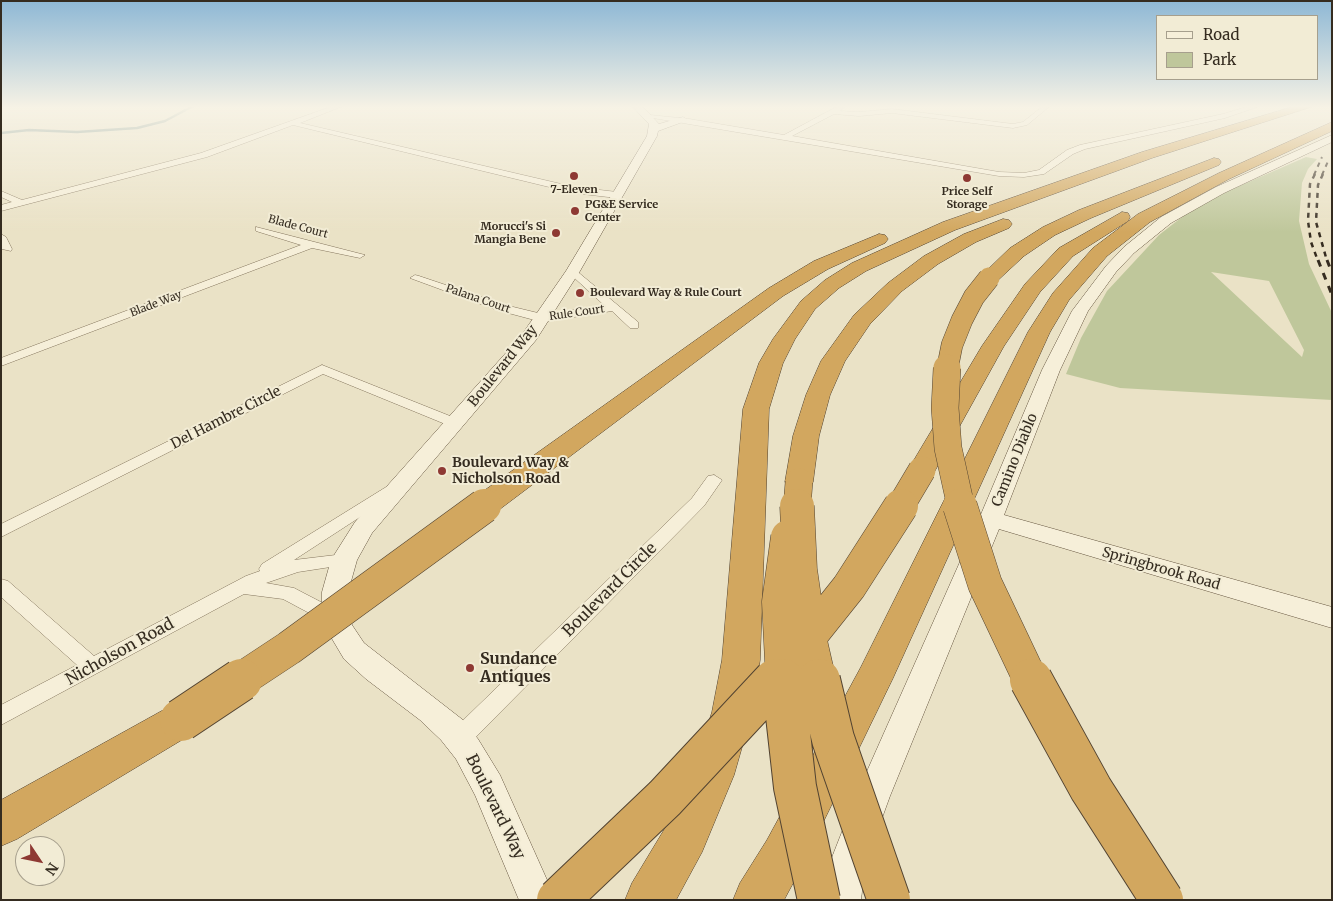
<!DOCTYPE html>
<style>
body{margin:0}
#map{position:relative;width:1333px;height:901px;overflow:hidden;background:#eae2c6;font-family:Merriweather,serif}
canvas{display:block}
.frame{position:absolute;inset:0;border:2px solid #352c20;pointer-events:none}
.legend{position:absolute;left:1156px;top:15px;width:162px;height:65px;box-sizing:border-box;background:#f2ecd5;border:1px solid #a69f8d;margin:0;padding:6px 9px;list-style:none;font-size:15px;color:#352c20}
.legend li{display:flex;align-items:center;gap:10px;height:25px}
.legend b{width:25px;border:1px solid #a69f8d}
.north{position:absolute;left:15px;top:836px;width:50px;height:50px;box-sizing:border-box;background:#f2ecd5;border:1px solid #a69f8d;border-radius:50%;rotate:124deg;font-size:14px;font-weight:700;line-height:20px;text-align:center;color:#352c20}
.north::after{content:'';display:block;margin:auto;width:18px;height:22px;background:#8e3933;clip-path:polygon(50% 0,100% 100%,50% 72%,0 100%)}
</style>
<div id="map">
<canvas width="1333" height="901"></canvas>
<div class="frame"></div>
<ul class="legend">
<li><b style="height:6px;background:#f6efd9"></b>Road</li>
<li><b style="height:14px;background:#bfc79b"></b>Park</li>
</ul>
<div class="north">N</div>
</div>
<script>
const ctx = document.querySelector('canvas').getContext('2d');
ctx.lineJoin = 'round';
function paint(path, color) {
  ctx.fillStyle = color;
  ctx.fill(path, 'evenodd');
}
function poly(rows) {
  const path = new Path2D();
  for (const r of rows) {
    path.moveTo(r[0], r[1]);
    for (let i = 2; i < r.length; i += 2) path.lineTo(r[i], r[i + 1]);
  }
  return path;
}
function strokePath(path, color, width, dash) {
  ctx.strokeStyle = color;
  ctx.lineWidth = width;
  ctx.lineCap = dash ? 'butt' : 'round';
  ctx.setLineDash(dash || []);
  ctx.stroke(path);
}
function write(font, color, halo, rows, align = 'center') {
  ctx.font = font + ' Merriweather,serif';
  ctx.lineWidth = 4;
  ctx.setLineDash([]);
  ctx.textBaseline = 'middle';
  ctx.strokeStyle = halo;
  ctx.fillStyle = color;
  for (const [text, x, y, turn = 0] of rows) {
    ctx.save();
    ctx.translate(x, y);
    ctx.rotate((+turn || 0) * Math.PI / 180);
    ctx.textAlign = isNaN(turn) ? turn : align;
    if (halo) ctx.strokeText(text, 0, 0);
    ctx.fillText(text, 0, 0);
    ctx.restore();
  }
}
paint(poly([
 [1306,157,1317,159,1308,169,1302,183,1299,221,1309,264,1332,313,1332,400,1120,388,1066,374,1081,338,1107,291,1159,235,1191,210,1228,191],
 [1211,272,1269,281,1304,350,1302,357]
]), '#bfc79b');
strokePath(poly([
 [1,133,29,130,77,132,137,128,165,121,193,106]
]), '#6f8c87', 2.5);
const street = poly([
 [333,106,343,106,300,123,574,187,617,192,621,195,617,198,574,193,293,125,207,157,1,211,1,205,12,202,1,197,1,191,22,200,201,153,333,106],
 [838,106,845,107,840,111,859,112,892,109,1013,124,1023,122,1043,106,1050,106,1027,125,1013,128,892,113,859,116,834,114,792,136,999,172,1024,173,1039,170,1067,150,1080,145,1223,114,1249,106,1260,106,1225,118,1085,149,1073,154,1044,174,1024,177,999,176,647,117,650,115,689,119,784,135,838,106],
 [256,227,365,255,360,258,312,248,1,366,1,358,301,245,256,231,256,227],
 [1,234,6,237,12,249,11,251,2,249,1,234],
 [573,268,638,322,638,328,630,328,612,311,542,322,497,310,410,278,415,275,419,276,505,305,542,314,605,306,569,273,569,269,573,268],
 [322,365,460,420,462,423,455,427,450,426,323,374,1,537,1,524,322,365],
 [714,475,722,480,704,506,467,746,459,749,451,746,448,739,451,732,692,498,708,476,714,475],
 [391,484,397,485,399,489,397,493,294,560,344,554,350,556,353,560,350,564,298,572,266,583,294,588,340,612,343,617,340,622,333,624,326,622,283,599,244,594,1,725,1,705,77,665,1,597,1,579,8,581,94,656,246,576,260,571,259,569,262,564,391,484]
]);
const secondary = poly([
 [632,106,642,106,659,124,683,117,688,120,658,131,657,136,580,271,536,340,372,533,357,560,348,592,348,611,352,625,364,643,463,720,478,739,500,775,556,900,519,900,475,795,456,759,441,740,420,720,366,679,344,659,325,627,322,611,322,592,331,560,355,522,521,336,566,271,647,136,649,124,632,106],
 [1332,135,1332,142,1224,193,1171,223,1134,253,1116,272,1088,311,1060,370,1004,515,1332,607,1332,628,999,529,890,796,865,865,861,900,823,900,829,865,856,796,979,519,1042,370,1072,311,1106,266,1124,247,1161,217,1216,187,1332,135]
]);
const highway = poly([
 [1295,106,1314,106,1152,158,955,230,866,271,839,288,815,309,795,339,783,363,769,409,760,660,752,712,734,775,702,852,676,900,625,900,632,883,670,820,693,772,712,712,722,660,743,409,759,363,773,339,801,301,825,280,852,263,943,222,1142,152,1295,106],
 [1332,122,1332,131,1229,179,1150,222,1107,256,1069,300,1050,332,893,678,799,872,784,900,733,900,740,883,767,840,861,667,1028,332,1053,293,1093,248,1138,214,1219,173,1332,122],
 [1214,158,1219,159,1221,162,1219,165,1091,218,1055,235,1024,256,996,282,989,284,982,282,979,278,1010,248,1043,227,1079,210,1214,158],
 [1122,212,1128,213,1130,217,1128,221,1073,256,1040,292,1004,346,932,476,922,479,912,476,908,470,982,346,1025,284,1059,248,1122,212],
 [1003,219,1009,220,1012,224,1009,228,976,242,938,264,902,291,870,324,845,361,830,395,819,436,813,482,809,488,799,491,789,488,785,482,793,436,806,395,821,361,854,315,888,283,924,256,964,234,1003,219],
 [879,234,885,235,888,239,885,243,828,269,783,296,500,509,489,512,478,509,474,502,478,495,769,288,814,261,879,234],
 [181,703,195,708,201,720,195,732,17,839,1,846,1,800,167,708,181,703]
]);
strokePath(street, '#84755d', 1);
strokePath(secondary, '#665640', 1);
strokePath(highway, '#524331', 1);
paint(street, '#f6efd9');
paint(secondary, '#f6efd9');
paint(highway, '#d2a75f');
strokePath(poly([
 [1314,175,1322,157],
 [1322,175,1329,159]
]), '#352c20', 2, [4.5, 4.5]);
strokePath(poly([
 [1315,174,1310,184,1308,221,1311,242,1318,261],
 [1323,174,1318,185,1316,222,1327,261]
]), '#352c20', 2.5, [5, 5]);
strokePath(poly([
 [1318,260,1332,295],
 [1327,260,1332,273]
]), '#352c20', 3, [7, 7]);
const highwayBridgeFar3 = poly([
 [947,370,952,345,962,320,974,297,989,278]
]);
const highwayBridgeFar2 = poly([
 [947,368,945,408,948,448,961,507],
 [482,507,489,502],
 [797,507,799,482],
 [900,507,922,470]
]);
const highwayBridgeFar1 = poly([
 [797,506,800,570,811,646,819,681],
 [960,506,985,584,1031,681],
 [239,681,289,648,484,506],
 [774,681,849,587,901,506],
 [783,681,779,602,788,537]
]);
const highwayBridge = poly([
 [783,680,795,787,819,900],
 [819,680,833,739,889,900],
 [1031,680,1091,789,1162,900],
 [181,720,241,680],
 [558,900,665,798,775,680]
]);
strokePath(highwayBridgeFar3, '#524331', 22, []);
strokePath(highwayBridgeFar2, '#524331', 28, []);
strokePath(highwayBridgeFar1, '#524331', 35, []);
strokePath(highwayBridge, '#524331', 44, []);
strokePath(highwayBridgeFar3, '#d2a75f', 21);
strokePath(highwayBridgeFar2, '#d2a75f', 27);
strokePath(highwayBridgeFar1, '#d2a75f', 34);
strokePath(highwayBridge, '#d2a75f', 42);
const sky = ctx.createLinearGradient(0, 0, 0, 232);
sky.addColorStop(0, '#8eb8d5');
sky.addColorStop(0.46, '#f6f2e5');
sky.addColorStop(1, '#f6f2e500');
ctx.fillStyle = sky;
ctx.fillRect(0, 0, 1333, 232);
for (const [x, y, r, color] of [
 [574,176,5,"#8e3933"],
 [967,178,5,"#8e3933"],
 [575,211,5,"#8e3933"],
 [556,233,5,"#8e3933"],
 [580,293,5,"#8e3933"],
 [442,471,5,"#8e3933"],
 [470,668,5,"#8e3933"]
]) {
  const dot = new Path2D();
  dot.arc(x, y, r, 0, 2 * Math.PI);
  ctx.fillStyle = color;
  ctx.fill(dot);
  strokePath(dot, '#f2ecd5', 2);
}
write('bold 11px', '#352c20', '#f2ecd5', [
 ["7-Eleven",574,190],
 ["Price Self",967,192],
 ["Storage",967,205],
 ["PG&E Service",585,205,"left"],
 ["Center",585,218,"left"],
 ["Morucci's Si",546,227,"right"],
 ["Mangia Bene",546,240,"right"],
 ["Boulevard Way & Rule Court",590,293,"left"]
]);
write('11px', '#352c20', '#f2ecd5', [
 ["Blade Court",298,227,15],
 ["Palana Court",478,299,19],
 ["Blade Way",156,304,-21],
 ["Rule Court",577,313,-8]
]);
write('14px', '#352c20', '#f2ecd5', [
 ["Boulevard Way",503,366,-51],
 ["Del Hambre Circle",226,418,-27],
 ["Camino Diablo",1015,460,-68],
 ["Springbrook Road",1161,569,16]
]);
write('bold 14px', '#352c20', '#f2ecd5', [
 ["Boulevard Way &",452,463],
 ["Nicholson Road",452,479]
], 'left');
write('16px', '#352c20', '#f2ecd5', [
 ["Boulevard Circle",610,590,-45],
 ["Nicholson Road",120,652,-29],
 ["Boulevard Way",495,807,64]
]);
write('bold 16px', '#352c20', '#f2ecd5', [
 ["Sundance",480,659],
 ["Antiques",480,677]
], 'left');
</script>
